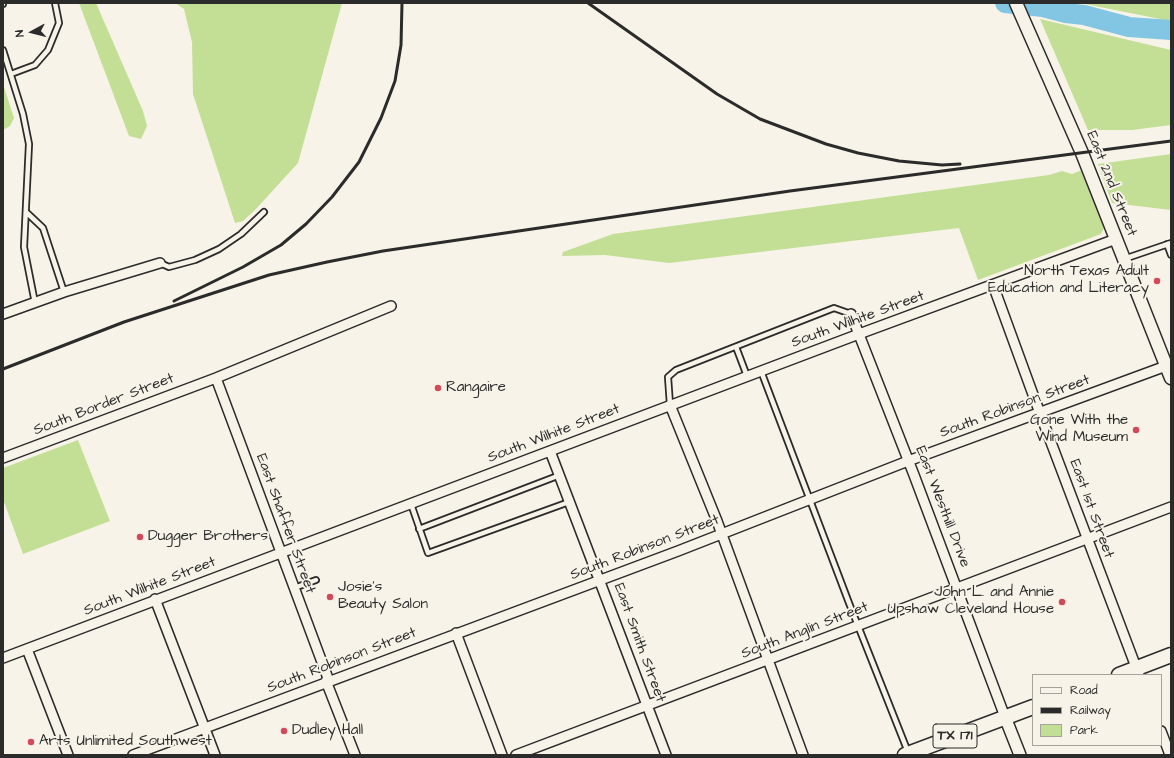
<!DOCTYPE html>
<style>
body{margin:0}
#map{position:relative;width:1174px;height:758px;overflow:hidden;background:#f7f3e8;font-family:"Architects Daughter",sans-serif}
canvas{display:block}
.frame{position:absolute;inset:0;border:4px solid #2b2b2b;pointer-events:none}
.legend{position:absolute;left:1032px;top:674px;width:130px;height:72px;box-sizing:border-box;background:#f7f3e8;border:1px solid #a5a39c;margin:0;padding:5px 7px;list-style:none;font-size:12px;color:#2b2b2b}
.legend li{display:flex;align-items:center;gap:8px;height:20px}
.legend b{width:20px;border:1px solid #a5a39c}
.north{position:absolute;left:12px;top:12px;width:40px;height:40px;-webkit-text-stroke:3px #f7f3e8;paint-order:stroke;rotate:263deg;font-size:11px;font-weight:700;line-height:16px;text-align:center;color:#2b2b2b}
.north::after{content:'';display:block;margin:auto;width:14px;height:18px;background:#2b2b2b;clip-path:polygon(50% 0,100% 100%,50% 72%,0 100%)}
</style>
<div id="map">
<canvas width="1174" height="758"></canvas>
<div class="frame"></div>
<ul class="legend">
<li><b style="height:5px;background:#f7f3e8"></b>Road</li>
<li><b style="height:5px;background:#2b2b2b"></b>Railway</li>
<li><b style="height:11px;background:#c3df96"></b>Park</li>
</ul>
<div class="north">N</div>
</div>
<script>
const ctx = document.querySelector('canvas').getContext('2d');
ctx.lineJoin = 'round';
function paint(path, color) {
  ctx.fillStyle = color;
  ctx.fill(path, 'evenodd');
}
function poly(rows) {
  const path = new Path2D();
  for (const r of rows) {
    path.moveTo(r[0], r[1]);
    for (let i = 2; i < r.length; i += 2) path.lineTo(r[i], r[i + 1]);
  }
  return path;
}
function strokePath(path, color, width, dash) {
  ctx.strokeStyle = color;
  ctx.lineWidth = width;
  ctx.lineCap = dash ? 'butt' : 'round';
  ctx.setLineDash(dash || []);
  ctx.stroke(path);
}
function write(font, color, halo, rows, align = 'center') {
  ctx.font = font + ' "Architects Daughter",sans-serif';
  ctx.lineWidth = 4;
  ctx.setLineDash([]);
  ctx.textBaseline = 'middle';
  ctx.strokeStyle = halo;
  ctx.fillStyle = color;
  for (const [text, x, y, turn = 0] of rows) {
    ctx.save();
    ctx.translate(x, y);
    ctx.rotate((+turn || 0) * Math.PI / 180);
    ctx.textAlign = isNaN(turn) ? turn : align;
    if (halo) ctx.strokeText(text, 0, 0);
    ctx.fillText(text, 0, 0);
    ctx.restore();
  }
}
paint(poly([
 [79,3,96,3,143,111,147,126,141,139,129,136],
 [175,3,342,3,298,163,255,210,243,221,235,223,193,94,192,42,184,9],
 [1080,3,1171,3,1171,23,1160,19],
 [1040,19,1171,50,1171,125,1132,130,1088,130],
 [3,84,14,118,10,126,3,130],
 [1171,154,1171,210,1112,203,1098,164],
 [1082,170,1104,222,1104,228,1101,234,978,280,959,228,669,263,605,255,562,256,563,252,613,234,1049,175,1062,171,1072,174],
 [78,440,110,521,23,554,3,499,3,468]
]), '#c3df96');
strokePath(poly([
 [1005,3,1043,7,1066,13,1084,15,1129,27,1171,30]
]), '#83c6e4', 20);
const service = poly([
 [3,4,3,3],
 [3,50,23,114,29,144,24,247,35,303],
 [11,74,35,65,48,50,59,23,55,3],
 [26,212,43,228,64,292],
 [1167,244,1171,255],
 [1124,259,1171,243],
 [160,263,169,267,195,260,219,249,241,234,264,212],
 [736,347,747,376],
 [761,371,849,603,908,752],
 [670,405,668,377,676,370,834,308,851,314],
 [411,504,428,553,569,502],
 [419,529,560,475],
 [294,588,316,580]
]);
const minor = poly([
 [993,285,1035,400,1139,675],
 [3,314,64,292,160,263],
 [851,314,914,475,1005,717],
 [216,378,329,681],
 [670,405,717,521,803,755],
 [550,451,666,755],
 [3,458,216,378,391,306],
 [155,599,215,755],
 [456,633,502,755],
 [27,649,68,755],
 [3,658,859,334,1116,239],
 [326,681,355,755],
 [1161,731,1170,755],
 [133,755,678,551,908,461,1166,366],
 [516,755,1171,507]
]);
const tertiary = poly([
 [1005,717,1020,755]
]);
const secondary = poly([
 [1016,3,1082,153,1171,378]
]);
const primary = poly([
 [1119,675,1171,655],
 [905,755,1033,707]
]);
strokePath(service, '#2b2b2b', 8);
strokePath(minor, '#2b2b2b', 12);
strokePath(tertiary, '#2b2b2b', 14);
strokePath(secondary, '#2b2b2b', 15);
strokePath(primary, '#2b2b2b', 17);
strokePath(service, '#f7f3e8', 4.5);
strokePath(minor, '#f7f3e8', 9);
strokePath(tertiary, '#f7f3e8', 11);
strokePath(secondary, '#f7f3e8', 12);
strokePath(primary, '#f7f3e8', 14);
strokePath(poly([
 [588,3,717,94,760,119,826,144,858,153,899,161,942,165,960,164],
 [174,301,243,267,281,245,306,224,332,197,359,162,381,118,395,81,401,45,402,3],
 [3,369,124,322,269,275,327,262,383,251,790,191,1171,141]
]), '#2b2b2b', 3);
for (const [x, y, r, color] of [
 [1157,281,4,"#d1495b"],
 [438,388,4,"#d1495b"],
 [1136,430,4,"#d1495b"],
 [140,537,4,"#d1495b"],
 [330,597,4,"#d1495b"],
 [1062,602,4,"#d1495b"],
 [284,731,4,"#d1495b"],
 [31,742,4,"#d1495b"]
]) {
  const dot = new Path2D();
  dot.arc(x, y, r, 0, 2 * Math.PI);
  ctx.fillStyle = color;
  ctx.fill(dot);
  strokePath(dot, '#f7f3e8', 1.5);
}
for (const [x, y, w] of [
 [955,736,44]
]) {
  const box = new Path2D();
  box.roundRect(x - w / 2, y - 12, w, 24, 3);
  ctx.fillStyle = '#f7f3e8';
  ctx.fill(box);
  strokePath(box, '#2b2b2b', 1);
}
write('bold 14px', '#2b2b2b', null, [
 ["TX 171",955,736]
]);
write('15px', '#2b2b2b', '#f7f3e8', [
 ["East 2nd Street",1111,184,68],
 ["South Wilhite Street",858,320,-20],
 ["South Border Street",104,405,-21],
 ["South Robinson Street",1015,407,-20],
 ["South Wilhite Street",554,434,-21],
 ["East Westhill Drive",942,507,69],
 ["East 1st Street",1091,509,70],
 ["East Shaffer Street",285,524,70],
 ["South Robinson Street",645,548,-21],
 ["South Wilhite Street",150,587,-21],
 ["South Anglin Street",805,631,-21],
 ["East Smith Street",639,643,70],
 ["South Robinson Street",342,661,-21]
]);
write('15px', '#2b2b2b', '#f7f3e8', [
 ["North Texas Adult",1149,272,"right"],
 ["Education and Literacy",1149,289,"right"],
 ["Rangaire",446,388],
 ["Gone With the",1128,421,"right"],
 ["Wind Museum",1128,438,"right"],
 ["Dugger Brothers",148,537],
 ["Josie's",338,588],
 ["Beauty Salon",338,605],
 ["John L. and Annie",1054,593,"right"],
 ["Upshaw Cleveland House",1054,610,"right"],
 ["Dudley Hall",292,731],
 ["Arts Unlimited Southwest",39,742]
], 'left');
</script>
